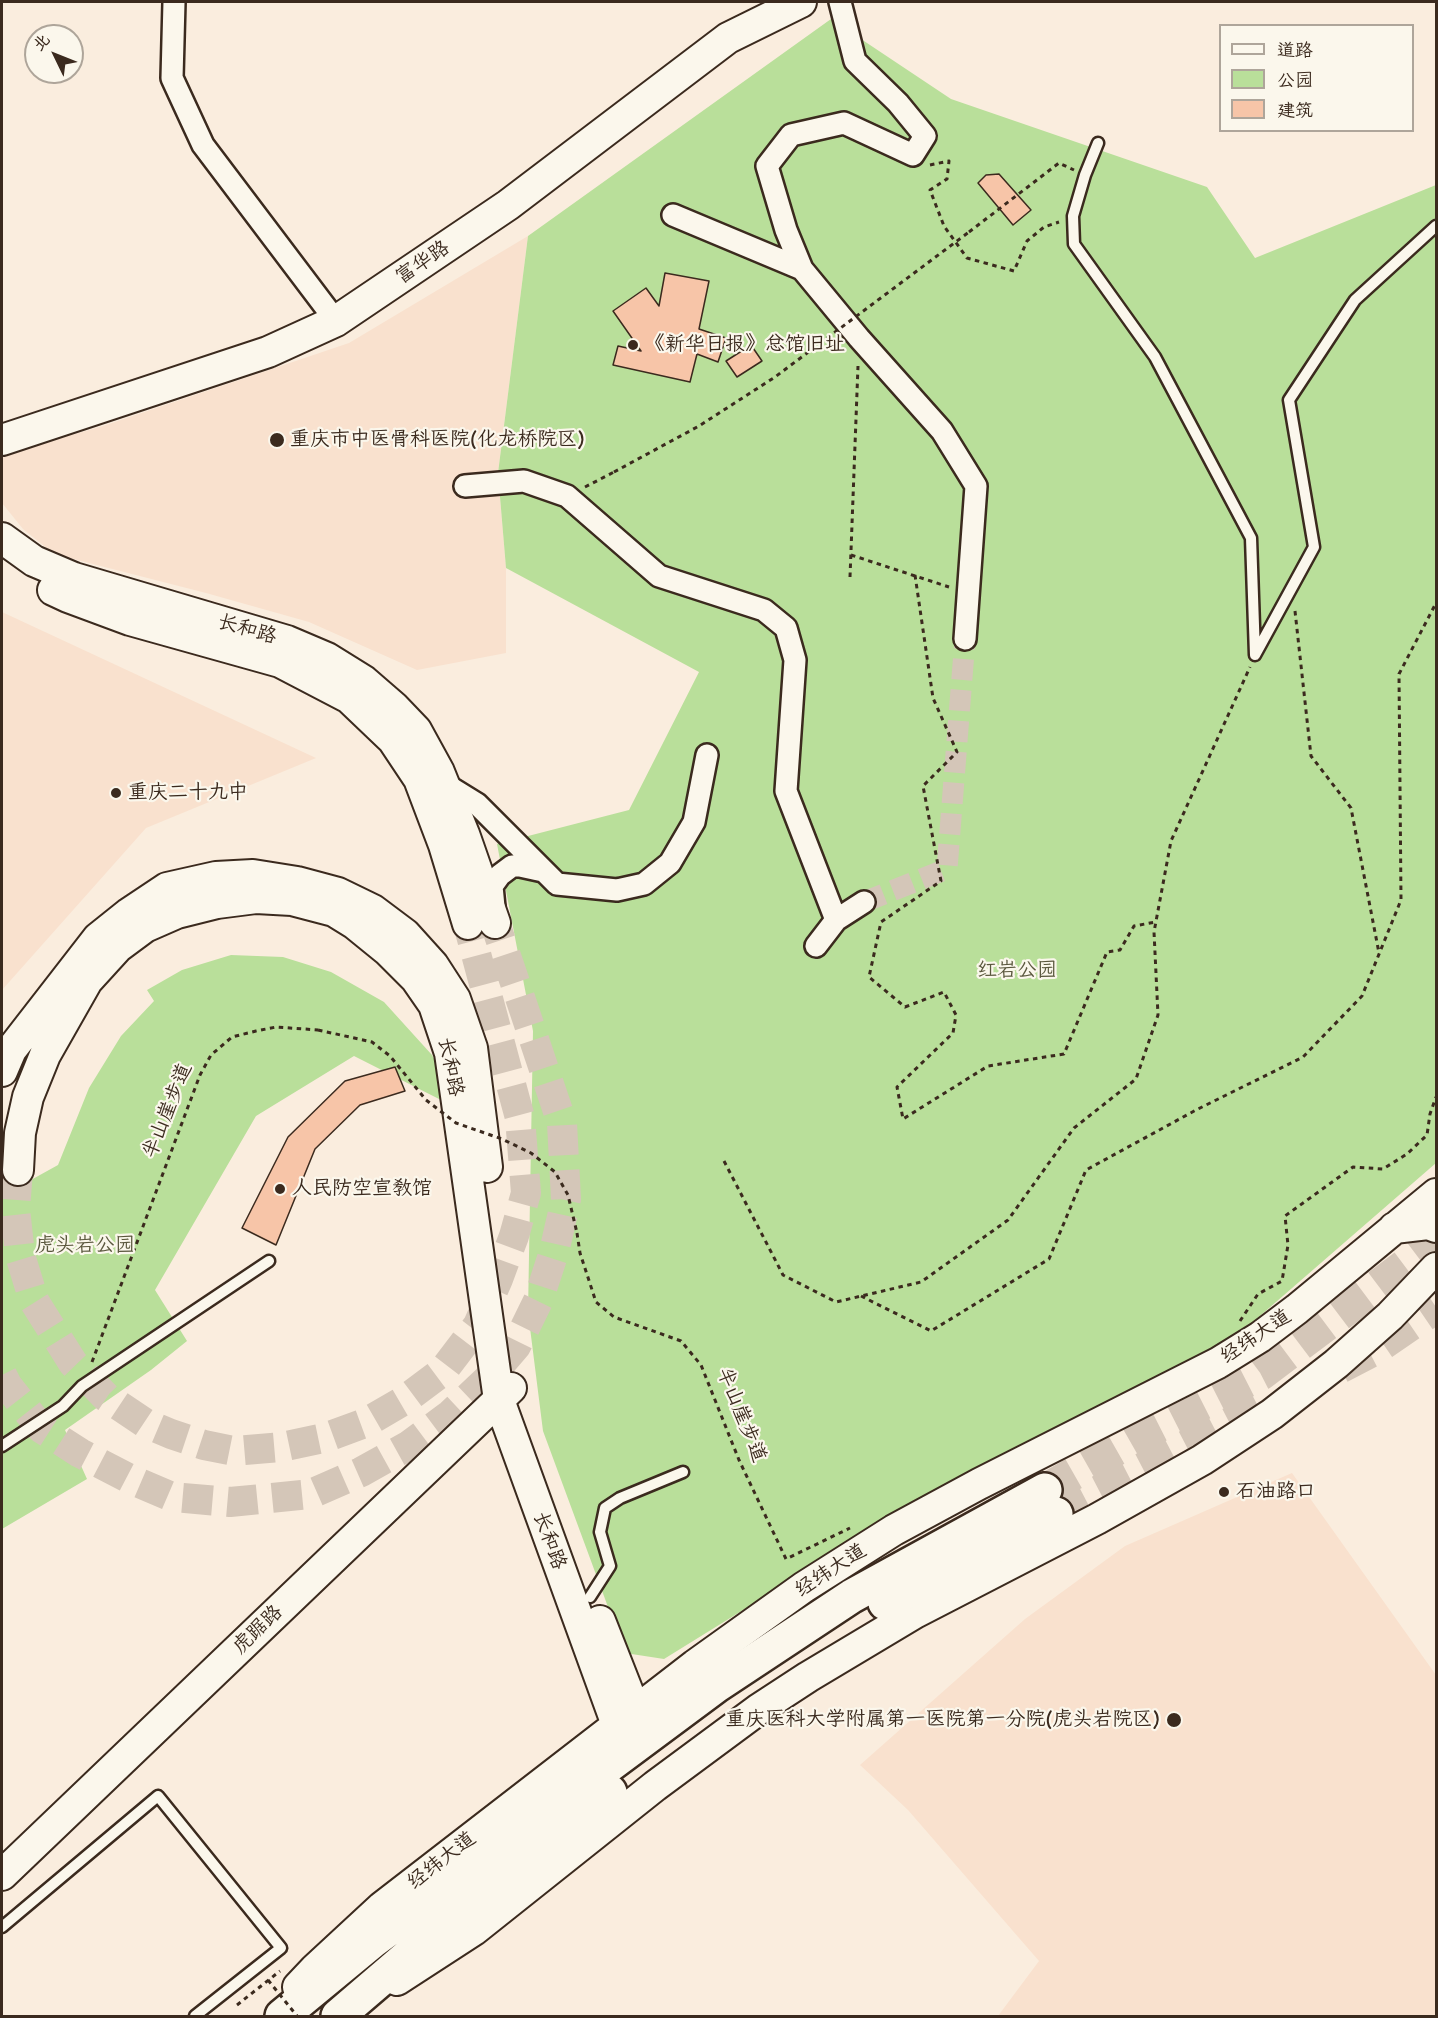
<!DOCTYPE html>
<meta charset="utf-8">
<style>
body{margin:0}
#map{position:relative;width:1438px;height:2018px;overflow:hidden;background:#faedde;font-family:"Balsamiq Sans","LXGW WenKai TC",sans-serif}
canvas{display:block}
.frame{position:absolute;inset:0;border:3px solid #3b2a1e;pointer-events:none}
.legend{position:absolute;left:1219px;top:24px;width:195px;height:108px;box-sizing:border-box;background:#fbf7ec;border:2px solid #aea59a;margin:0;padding:8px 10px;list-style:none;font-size:18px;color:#3b2a1e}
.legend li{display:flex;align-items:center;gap:12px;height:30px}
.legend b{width:30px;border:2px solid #aea59a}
.north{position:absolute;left:24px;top:24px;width:60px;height:60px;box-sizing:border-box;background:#fbf7ec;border:2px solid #aea59a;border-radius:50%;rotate:313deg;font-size:16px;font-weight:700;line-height:24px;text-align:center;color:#3b2a1e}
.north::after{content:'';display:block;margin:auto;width:21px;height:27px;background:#3b2a1e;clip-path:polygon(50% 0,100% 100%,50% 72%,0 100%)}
</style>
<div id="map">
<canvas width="1438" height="2018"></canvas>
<div class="frame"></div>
<ul class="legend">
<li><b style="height:8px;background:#fbf7ec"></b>道路</li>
<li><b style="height:16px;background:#b9df9a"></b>公园</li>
<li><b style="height:16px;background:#f7c5a8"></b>建筑</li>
</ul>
<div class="north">北</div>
</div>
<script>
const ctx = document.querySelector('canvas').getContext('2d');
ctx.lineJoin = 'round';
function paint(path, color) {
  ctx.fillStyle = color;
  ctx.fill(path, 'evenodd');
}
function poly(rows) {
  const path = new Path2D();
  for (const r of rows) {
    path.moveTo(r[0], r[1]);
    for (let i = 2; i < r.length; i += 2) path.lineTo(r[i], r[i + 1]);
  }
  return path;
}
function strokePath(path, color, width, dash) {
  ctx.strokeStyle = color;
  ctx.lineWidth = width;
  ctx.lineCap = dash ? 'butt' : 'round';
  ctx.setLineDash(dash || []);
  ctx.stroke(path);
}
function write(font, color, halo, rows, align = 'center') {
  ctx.font = font + ' "Balsamiq Sans","LXGW WenKai TC",sans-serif';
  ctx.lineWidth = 4.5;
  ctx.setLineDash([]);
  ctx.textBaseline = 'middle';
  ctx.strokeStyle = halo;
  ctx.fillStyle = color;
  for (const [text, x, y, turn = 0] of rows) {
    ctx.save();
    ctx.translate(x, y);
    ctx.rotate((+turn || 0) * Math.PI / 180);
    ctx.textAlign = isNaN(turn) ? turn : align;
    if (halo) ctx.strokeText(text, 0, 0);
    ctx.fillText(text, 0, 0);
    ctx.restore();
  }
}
paint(poly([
 [528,236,498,473,506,568,506,653,417,670,309,622,206,593,54,554,23,529,2,503,2,455,103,426,349,343],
 [2,612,316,758,146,828,2,990],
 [1292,1473,1436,1675,1436,2016,998,2016,1039,1961,908,1810,860,1765,1025,1619,1125,1546]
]), '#f9e1ce');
paint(poly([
 [831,19,951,99,1207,187,1255,258,1436,185,1436,1163,1200,1368,903,1511,664,1659,625,1653,543,1431,528,1312,533,1031,497,844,629,810,699,672,506,568,498,473,528,236],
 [231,955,283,957,331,972,384,1002,432,1055,447,1081,441,1100,354,1056,256,1116,155,1290,187,1341,151,1370,65,1430,87,1479,2,1529,2,1196,58,1165,89,1088,121,1036,154,1001,147,990,182,970]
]), '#b9df9a');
const building = poly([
 [999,174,1031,210,1013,225,978,183,986,175,999,174],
 [665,273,709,281,699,329,726,338,718,362,697,354,690,382,613,365,618,346,641,351,613,311,646,288,659,306,665,273],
 [751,345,762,361,737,377,726,361,751,345],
 [395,1067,405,1091,360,1105,315,1149,276,1245,242,1228,288,1137,345,1081,395,1067]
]);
paint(building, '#f7c5a8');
strokePath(building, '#3b2a1e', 1.5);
strokePath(poly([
 [864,902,947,869,965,639]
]), '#d4c6b8', 21, [21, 10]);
strokePath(poly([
 [18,1170,15,1209,20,1255,34,1301,73,1363,106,1397,145,1423,171,1434,204,1445,234,1451,281,1447,324,1438,365,1423,403,1401,442,1372,478,1325,498,1279,514,1236,526,1193,520,1118,468,924],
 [2,1375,7,1385,41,1428,80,1453,130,1479,172,1497,230,1502,311,1494,361,1472,408,1446,451,1414,487,1380,516,1346,538,1301,554,1252,566,1199,562,1123,495,923]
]), '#d4c6b8', 30, [30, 15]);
strokePath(poly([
 [1340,1367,1373,1350,1436,1307],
 [1045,1490,1143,1434,1261,1374,1436,1242],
 [1056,1514,1268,1404]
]), '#d4c6b8', 33, [33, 16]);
const lane = poly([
 [1098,143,1085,175,1073,216,1074,244,1155,357,1251,538,1255,655,1314,547,1289,400,1355,300,1436,226],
 [2,1446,63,1406,82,1386,269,1261],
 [590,1597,610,1566,600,1532,605,1508,620,1498,683,1472],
 [2,1927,158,1796,281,1948,195,2016]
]);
const street = poly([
 [174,2,172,78,203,145,336,321],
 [840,2,855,61,898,103,925,136,913,155,844,123,791,135,767,166,786,230,802,269,859,338,942,431,976,486,965,639],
 [673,215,802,269],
 [465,486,524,481,567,496,659,576,764,610,786,628,795,660,786,791,836,920],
 [443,783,477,804,557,884,617,890,644,884,670,863,694,822,707,755],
 [494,907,492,886,500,875,512,866,520,866,543,871],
 [816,946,836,920,864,902]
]);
const secondary = poly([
 [2,440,268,352,336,321,508,205,728,38,801,2],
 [2,538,34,561,74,578,287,641,327,658,364,681,394,707,416,730,439,772,464,834,495,923],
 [53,590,68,597,130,620,280,662,349,698,393,740,419,779,444,845,468,924],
 [2,1071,11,1050,98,938,128,914,167,888,216,877,253,875,297,882,338,893,373,910,405,934,433,965,455,999,472,1048,487,1167],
 [18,1170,20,1133,28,1097,45,1055,87,981,118,947,145,927,177,913,217,903,256,898,292,900,334,911,355,924,387,950,416,979,434,1005,450,1053,499,1400,617,1725],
 [1394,1228,1428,1224,1436,1227],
 [600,1621,635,1710],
 [2,1875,511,1388],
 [397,1980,474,1930,655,1786,759,1709,808,1677,915,1613,1097,1519,1202,1460,1272,1414,1336,1364,1390,1316,1436,1268],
 [298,1987,315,1969,382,1907,695,1665,804,1587,894,1530,979,1484,1218,1363,1260,1337,1297,1309,1436,1194]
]);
const primary = poly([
 [885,1603,1056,1514],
 [282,2016,373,1941,716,1686,852,1596,1045,1490],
 [338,2016,457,1914,610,1792]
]);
strokePath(lane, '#3b2a1e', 15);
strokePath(street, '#3b2a1e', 26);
strokePath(secondary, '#3b2a1e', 34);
strokePath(primary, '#3b2a1e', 38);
strokePath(poly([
 [930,165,949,161,947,179,930,190,944,226,967,258,1014,271,1027,241,1044,227,1059,222],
 [969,232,1059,163,1074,170],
 [585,487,614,472],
 [851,555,949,587],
 [915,575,933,698,957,752,923,786,941,881,881,922,869,977,905,1007,944,992,956,1015,953,1033,897,1087,903,1119,988,1066,1064,1054,1107,952,1120,950,1134,926,1156,922],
 [850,577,858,366],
 [1295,611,1311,756,1351,808,1379,953],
 [724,1161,783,1275,836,1302,921,1282,1008,1220,1074,1128,1136,1079,1158,1015,1154,932,1171,841,1250,667],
 [577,1233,580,1253,596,1302,614,1317,681,1341,701,1365,739,1460,786,1559,850,1528],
 [861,1296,931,1331,1049,1259,1086,1170,1196,1110,1303,1057,1362,996,1401,900,1399,674,1436,603],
 [1240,1321,1258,1294,1282,1281,1288,1245,1285,1216,1353,1167,1383,1169,1407,1154,1427,1135,1430,1114,1436,1097],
 [92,1362,200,1075,211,1055,232,1037,256,1031,276,1027,318,1030],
 [237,2005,280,1971]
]), '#3b2a1e', 3, [4.5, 4.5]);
strokePath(lane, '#fbf7ec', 10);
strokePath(street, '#fbf7ec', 21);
strokePath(secondary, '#fbf7ec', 30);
strokePath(primary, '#fbf7ec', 33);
strokePath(poly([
 [614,472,699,426,775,377,969,232],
 [318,1030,372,1042,390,1056,426,1100,456,1123,502,1139,531,1153,555,1172,568,1195,577,1233],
 [268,1980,297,2016]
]), '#3b2a1e', 3, [4.5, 4.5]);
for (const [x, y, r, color] of [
 [633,345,6,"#3b2a1e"],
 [277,440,8,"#3b2a1e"],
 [116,793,6,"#3b2a1e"],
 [280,1189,6,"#3b2a1e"],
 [1224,1492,6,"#3b2a1e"],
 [1174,1720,8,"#3b2a1e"]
]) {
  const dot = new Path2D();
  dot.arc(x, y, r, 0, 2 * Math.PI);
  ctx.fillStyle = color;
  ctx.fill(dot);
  strokePath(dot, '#fbf7ec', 2);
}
write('20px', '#3b2a1e', '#fbf7ec', [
 ["富华路",423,263,-34],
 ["长和路",247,630,16],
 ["长和路",450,1067,79],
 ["半山崖步道",168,1111,-68],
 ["经纬大道",1256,1337,-34],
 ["半山崖步道",741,1415,68],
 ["长和路",549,1541,70],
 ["经纬大道",831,1571,-33],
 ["虎踞路",258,1630,-44],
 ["经纬大道",442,1861,-38]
]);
write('20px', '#3b2a1e', '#fbf7ec', [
 ["《新华日报》总馆旧址",645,345],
 ["重庆市中医骨科医院(化龙桥院区)",290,440],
 ["重庆二十九中",128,793],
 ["人民防空宣教馆",292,1189],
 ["石油路口",1236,1492],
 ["重庆医科大学附属第一医院第一分院(虎头岩院区)",1160,1720,"right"]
], 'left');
write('20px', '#5a573d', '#fbf7ec', [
 ["红岩公园",1017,971],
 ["虎头岩公园",85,1246]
]);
</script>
